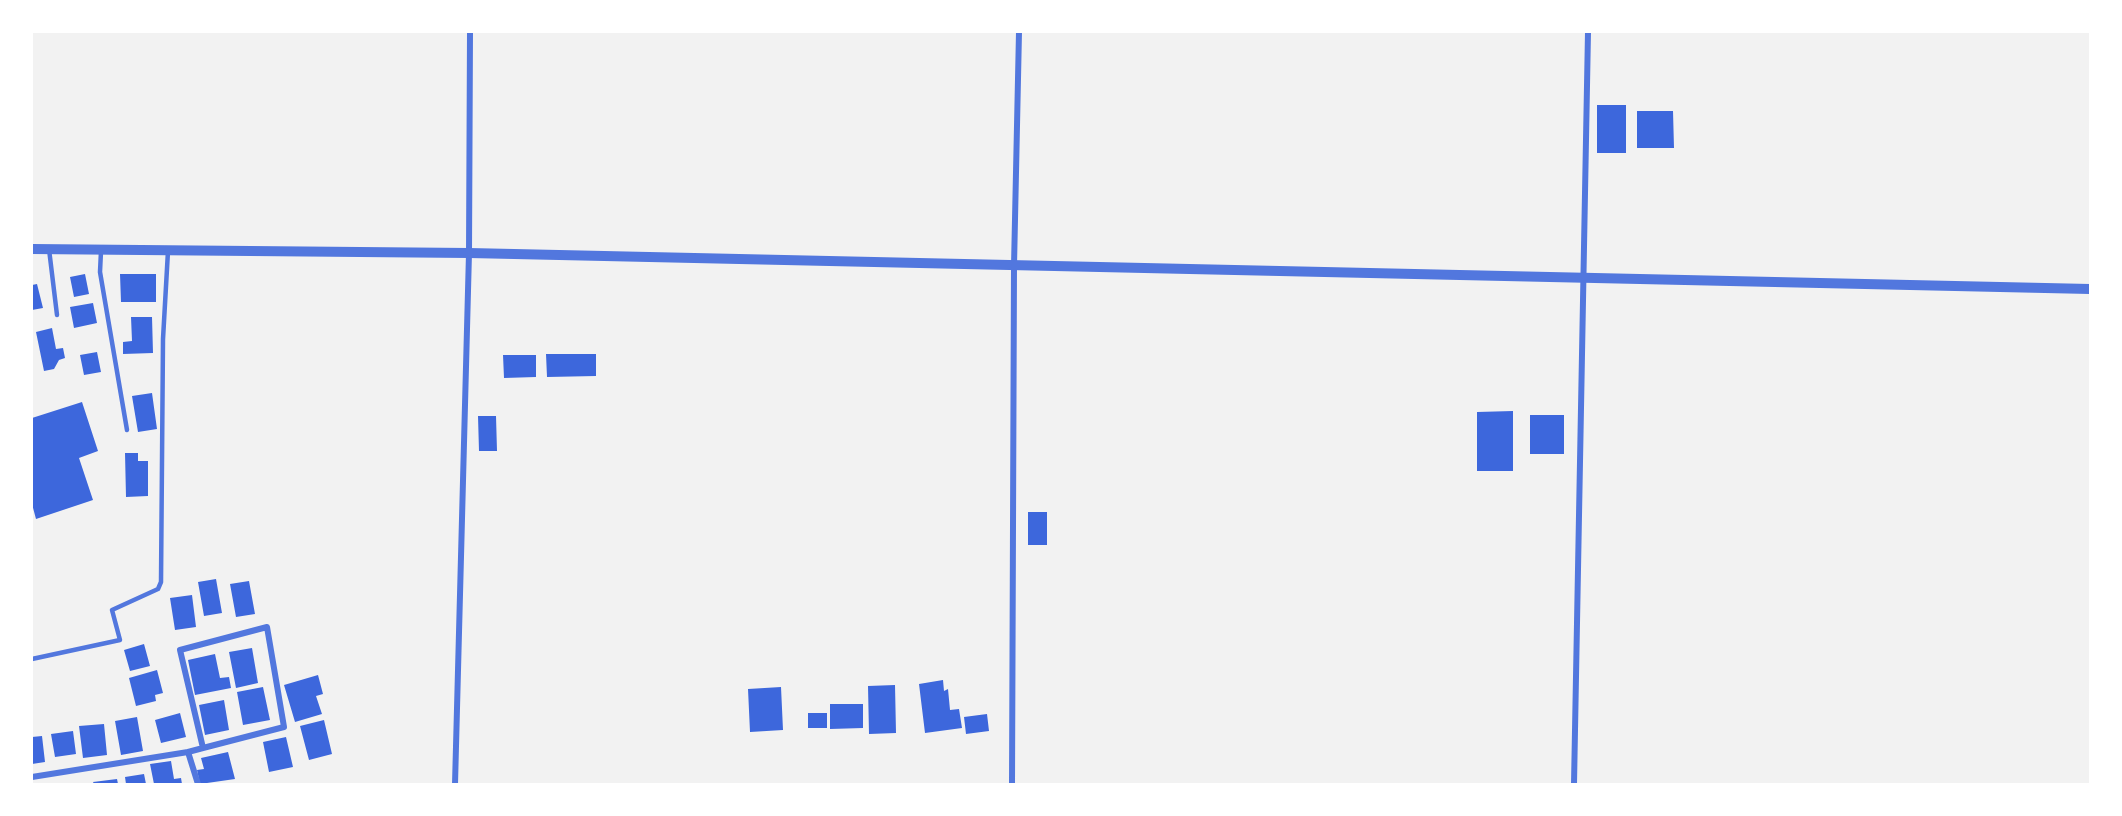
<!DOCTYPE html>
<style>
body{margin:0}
#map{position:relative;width:2122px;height:816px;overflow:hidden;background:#f2f2f2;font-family:"DM Sans",sans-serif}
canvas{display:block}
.frame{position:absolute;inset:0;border:33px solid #fff;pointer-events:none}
</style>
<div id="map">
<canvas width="2122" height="816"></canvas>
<div class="frame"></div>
</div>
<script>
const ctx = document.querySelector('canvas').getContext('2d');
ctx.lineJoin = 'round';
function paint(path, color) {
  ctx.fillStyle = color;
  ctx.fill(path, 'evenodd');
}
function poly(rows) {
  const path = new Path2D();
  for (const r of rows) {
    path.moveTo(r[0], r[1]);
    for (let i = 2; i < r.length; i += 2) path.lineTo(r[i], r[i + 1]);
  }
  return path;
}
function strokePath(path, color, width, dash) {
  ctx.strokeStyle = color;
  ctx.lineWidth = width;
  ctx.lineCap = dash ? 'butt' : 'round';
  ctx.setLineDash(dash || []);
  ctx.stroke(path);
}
paint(poly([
 [1597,105,1626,105,1626,153,1597,153],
 [1637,111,1673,111,1674,148,1637,148],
 [85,274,89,294,74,297,70,277],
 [120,274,156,274,156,302,121,302],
 [37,284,43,308,32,310,32,285],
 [93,303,97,323,74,328,70,307],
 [131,317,152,317,153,353,123,354,123,342,132,341],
 [52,328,56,349,63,348,65,358,59,360,54,369,44,371,36,332],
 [97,352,101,372,84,375,80,355],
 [546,354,596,354,596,376,547,377],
 [503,355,536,355,536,377,504,378],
 [152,393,157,429,138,432,132,396],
 [82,402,98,451,79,458,93,500,36,519,32,504,32,418],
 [1513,411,1513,471,1477,471,1477,412],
 [1530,415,1564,415,1564,454,1530,454],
 [478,416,496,416,497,451,479,451],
 [125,453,138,453,138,461,148,461,148,496,126,497],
 [1028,512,1047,512,1047,545,1028,545],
 [216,579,222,613,204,616,198,582],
 [249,581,255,614,236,617,230,584],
 [192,595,196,627,175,630,170,598],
 [144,644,150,666,130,671,124,650],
 [252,648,258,683,236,688,229,652],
 [215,654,220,678,229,677,231,688,195,695,188,660],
 [157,670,163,693,155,695,156,701,136,706,129,678],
 [318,675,323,694,316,696,322,714,295,722,284,685],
 [943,680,944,691,948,689,950,710,959,709,962,728,925,733,919,684],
 [895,685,896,733,869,734,868,686],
 [263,687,270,720,243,725,237,692],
 [781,687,783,730,750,732,748,689],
 [224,700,229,730,205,735,199,705],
 [830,704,863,704,863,728,830,729],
 [180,713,186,737,161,743,155,720],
 [808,713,827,713,827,728,808,728],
 [987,714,989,731,966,734,964,717],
 [137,717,143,751,121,755,115,721],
 [324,720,332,754,309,760,300,726],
 [104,724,107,755,83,758,79,726],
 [73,731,76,754,55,757,51,734],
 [42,736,45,762,32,764,32,737],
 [286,737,293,767,269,772,263,742],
 [228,752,235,779,200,784,197,770,204,769,201,758],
 [171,761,174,779,181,778,182,784,154,784,150,764],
 [144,774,146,784,126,784,125,777],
 [117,779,118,784,94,784,93,782]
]), '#3d67dc');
strokePath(poly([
 [49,249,57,315],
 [101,251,100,272,127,430],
 [32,659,120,640,112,610,158,589,161,582,163,339,168,251]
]), '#5277de', 4.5);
strokePath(poly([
 [188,752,203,748,284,727,267,627,180,650,203,748],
 [32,777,188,752,198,784],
 [455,784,469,253,470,32],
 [1012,784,1014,266,1019,32],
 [1574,784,1588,32]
]), '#5277de', 6);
strokePath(poly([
 [32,249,469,253,2090,289]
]), '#5277de', 10);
</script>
